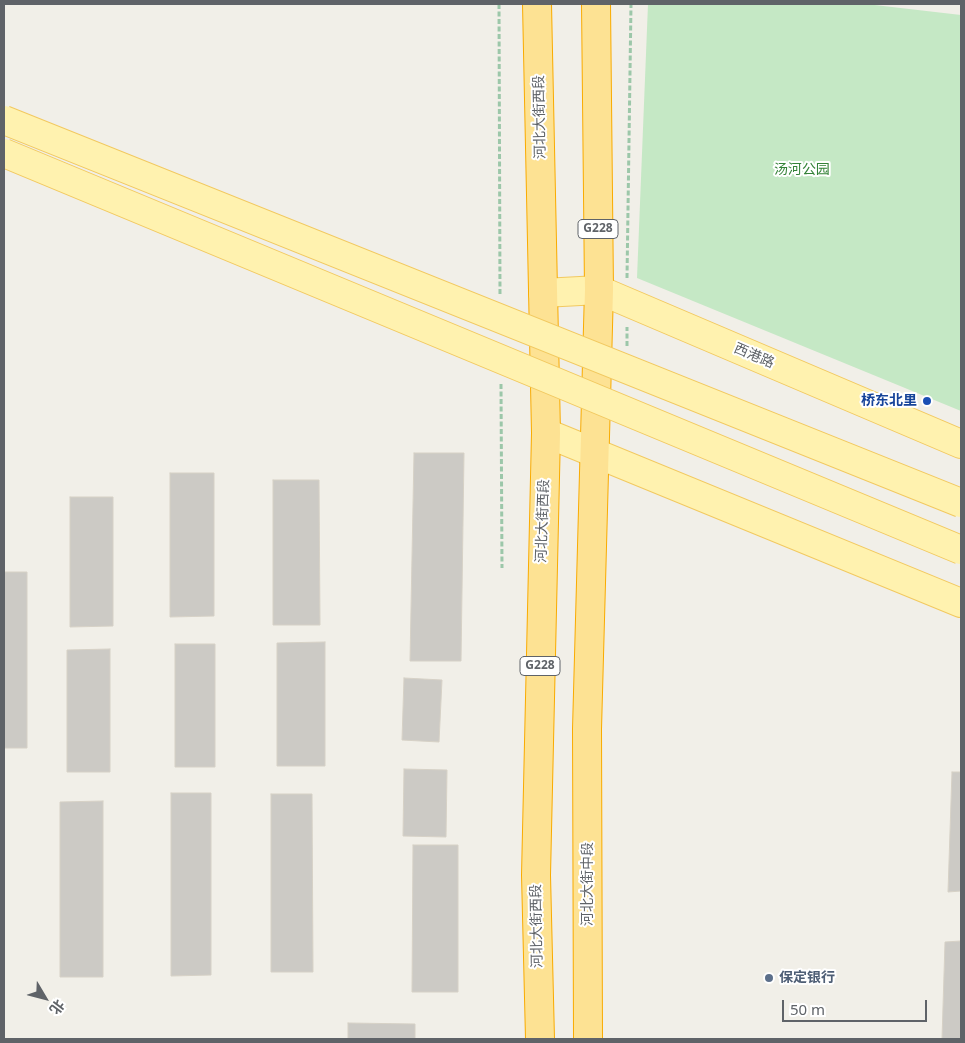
<!DOCTYPE html>
<meta charset="utf-8">
<style>
body{margin:0}
#map{position:relative;width:965px;height:1043px;overflow:hidden;background:#f1efe8;font-family:"Noto Sans","Noto Sans SC",sans-serif}
canvas{display:block}
.frame{position:absolute;inset:0;border:5px solid #5f6368;pointer-events:none}
.north{position:absolute;left:20px;top:973px;width:50px;height:50px;-webkit-text-stroke:4px #fff;paint-order:stroke;rotate:127deg;font-size:14px;font-weight:700;line-height:20px;text-align:center;color:#5f6368}
.north::after{content:'';display:block;margin:auto;width:18px;height:22px;background:#5f6368;clip-path:polygon(50% 0,100% 100%,50% 72%,0 100%)}
.scale{position:absolute;left:782px;top:1000px;width:145px;height:22px;box-sizing:border-box;border:2px solid #5f6368;border-top:0;padding-left:6px;font-size:15px;line-height:18px;white-space:nowrap;color:#5f6368;-webkit-text-stroke:4px #fff;paint-order:stroke}
</style>
<div id="map">
<canvas width="965" height="1043"></canvas>
<div class="frame"></div>
<div class="north">北</div>
<div class="scale">50 m</div>
</div>
<script>
const ctx = document.querySelector('canvas').getContext('2d');
ctx.lineJoin = 'round';
function paint(path, color) {
  ctx.fillStyle = color;
  ctx.fill(path, 'evenodd');
}
function poly(rows) {
  const path = new Path2D();
  for (const r of rows) {
    path.moveTo(r[0], r[1]);
    for (let i = 2; i < r.length; i += 2) path.lineTo(r[i], r[i + 1]);
  }
  return path;
}
function strokePath(path, color, width, dash) {
  ctx.strokeStyle = color;
  ctx.lineWidth = width;
  ctx.lineCap = dash ? 'butt' : 'round';
  ctx.setLineDash(dash || []);
  ctx.stroke(path);
}
function write(font, color, halo, rows, align = 'center') {
  ctx.font = font + ' "Noto Sans","Noto Sans SC",sans-serif';
  ctx.lineWidth = 4;
  ctx.setLineDash([]);
  ctx.textBaseline = 'middle';
  ctx.strokeStyle = halo;
  ctx.fillStyle = color;
  for (const [text, x, y, turn = 0] of rows) {
    ctx.save();
    ctx.translate(x, y);
    ctx.rotate((+turn || 0) * Math.PI / 180);
    ctx.textAlign = isNaN(turn) ? turn : align;
    if (halo) ctx.strokeText(text, 0, 0);
    ctx.fillText(text, 0, 0);
    ctx.restore();
  }
}
paint(poly([
 [648,4,866,4,961,15,961,411,637,278]
]), '#c5e8c5');
const building = poly([
 [414,453,464,453,461,661,410,661,414,453],
 [170,473,214,473,214,616,170,617,170,473],
 [273,480,319,480,320,625,273,625,273,480],
 [70,497,113,497,113,626,70,627,70,497],
 [4,572,27,572,27,748,4,748,4,572],
 [325,642,325,766,277,766,277,643,325,642],
 [175,644,215,644,215,767,175,767,175,644],
 [110,649,110,772,67,772,67,650,110,649],
 [404,678,442,680,439,742,402,740,404,678],
 [404,769,447,770,446,837,403,836,404,769],
 [952,772,961,772,961,891,948,892,952,772],
 [171,793,211,793,211,975,171,976,171,793],
 [271,794,312,794,313,972,271,972,271,794],
 [103,801,103,977,60,977,60,802,103,801],
 [413,845,458,845,458,992,412,992,413,845],
 [961,941,961,1039,942,1039,945,942,961,941],
 [348,1023,415,1024,415,1039,348,1039,348,1023]
]);
paint(building, '#cccac5');
strokePath(building, '#d6d1c6', 1);
const major = poly([
 [543,293,599,290,961,444],
 [546,433,961,603]
]);
const highway = poly([
 [537,4,546,433,536,875,540,1039],
 [588,1039,587,729,599,290,596,4]
]);
strokePath(major, '#f2c960', 30);
strokePath(highway, '#f9ab00', 30);
strokePath(poly([
 [499,4,500,296],
 [627,278,631,4],
 [627,346,627,327],
 [501,384,502,568]
]), '#9cc7a9', 3, [5, 2.5]);
strokePath(major, '#fff2af', 28);
strokePath(highway, '#fde293', 28);
const majorBridge = poly([
 [4,120,961,503],
 [4,153,961,550]
]);
strokePath(majorBridge, '#f2c960', 30, []);
strokePath(majorBridge, '#fff2af', 28);
for (const [x, y, r, color] of [
 [927,401,5,"#1a4fb4"],
 [769,978,5,"#5c6f8a"]
]) {
  const dot = new Path2D();
  dot.arc(x, y, r, 0, 2 * Math.PI);
  ctx.fillStyle = color;
  ctx.fill(dot);
  strokePath(dot, '#fff', 2);
}
for (const [x, y, w] of [
 [598,229,40],
 [540,666,40]
]) {
  const box = new Path2D();
  box.roundRect(x - w / 2, y - 9.5, w, 19, 4);
  ctx.fillStyle = '#fff';
  ctx.fill(box);
  strokePath(box, '#5f6368', 1);
}
write('bold 12px', '#5f6368', null, [
 ["G228",598,229],
 ["G228",540,666]
]);
write('14px', '#5f6368', '#fff', [
 ["河北大街西段",540,117,-91],
 ["西港路",754,356,23],
 ["河北大街西段",543,521,-88],
 ["河北大街中段",588,884,-90],
 ["河北大街西段",537,926,-91]
]);
write('14px', '#348238', '#fff', [
 ["汤河公园",802,170]
]);
write('bold 14px', '#164399', '#fff', [
 ["桥东北里",917,401]
], 'right');
write('bold 14px', '#4e5e75', '#fff', [
 ["保定银行",779,978]
], 'left');
</script>
